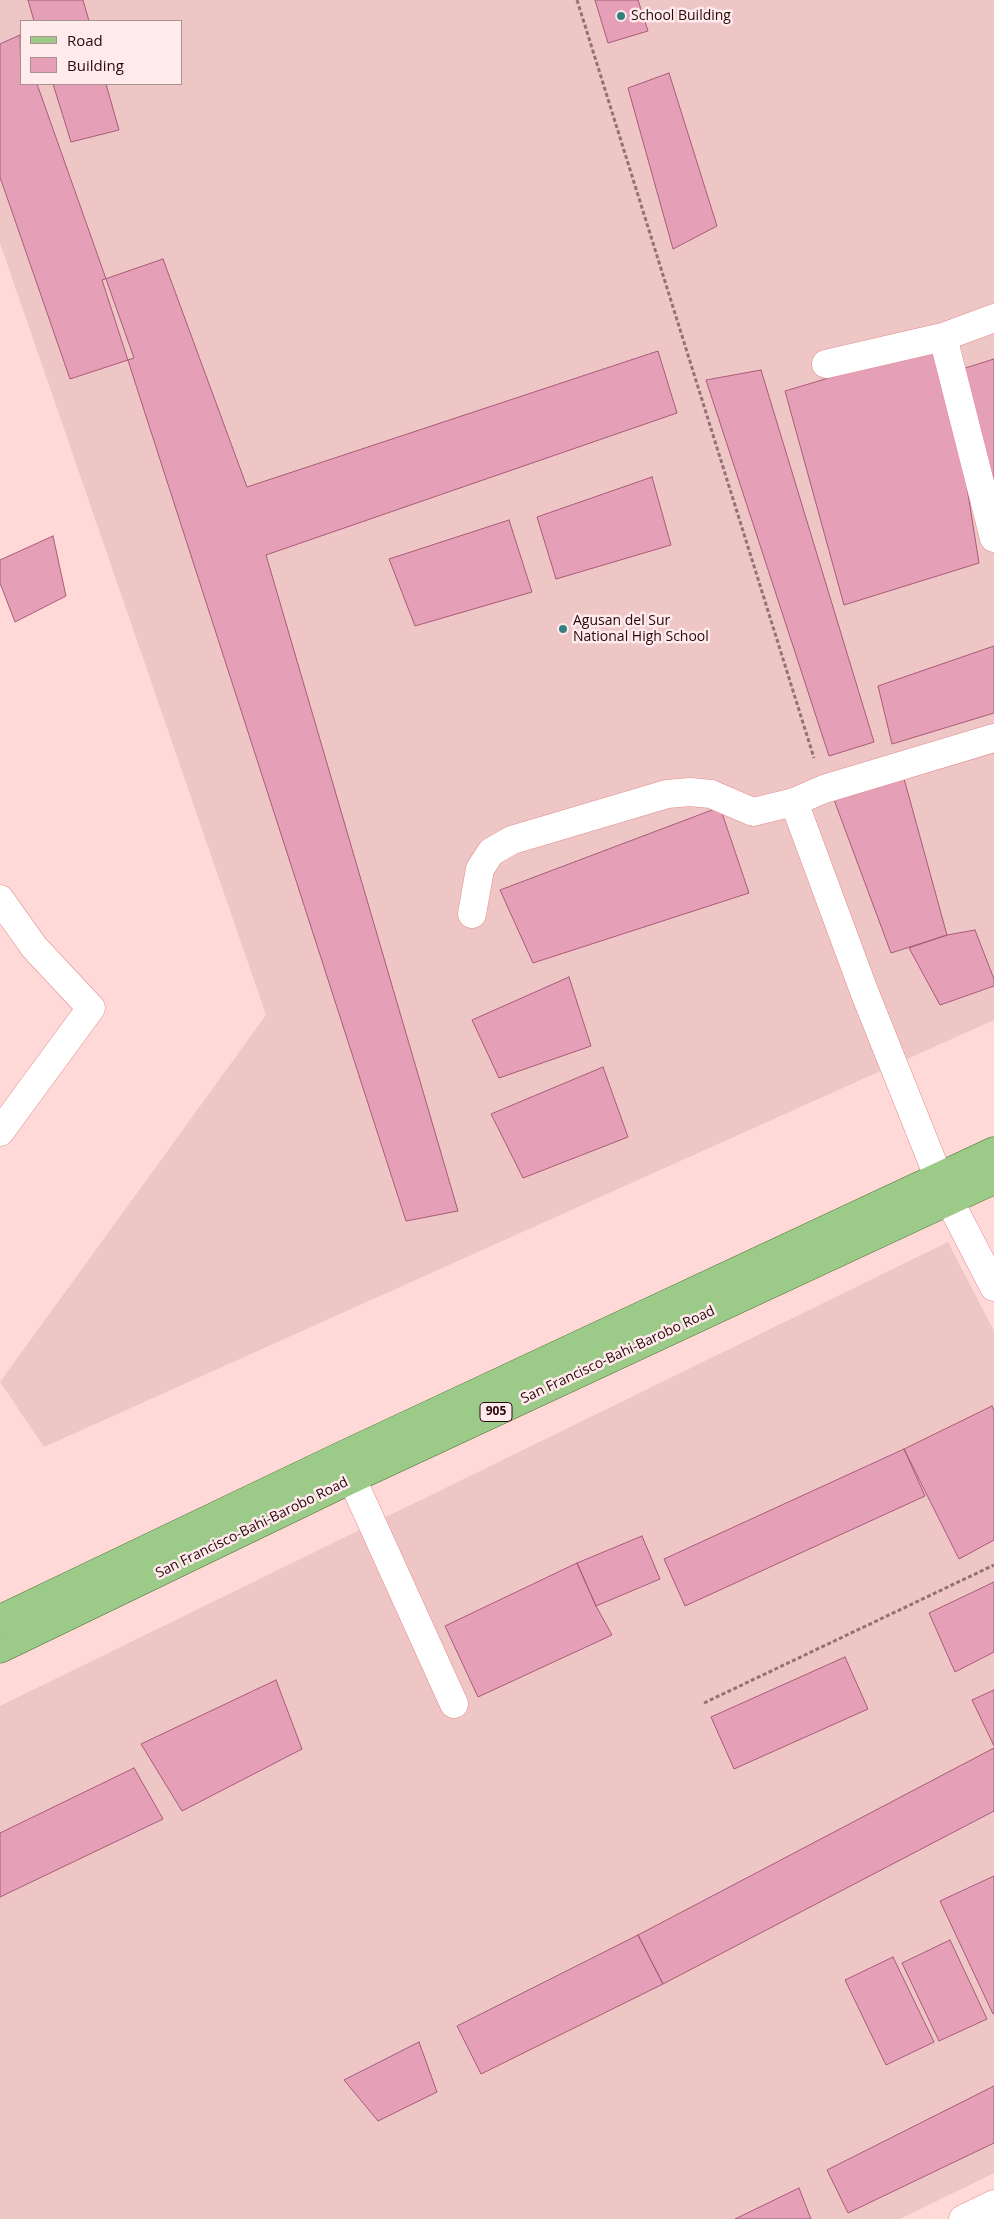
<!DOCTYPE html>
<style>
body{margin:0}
#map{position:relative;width:994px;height:2219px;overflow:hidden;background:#ffd8d8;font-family:"Open Sans",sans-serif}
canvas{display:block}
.legend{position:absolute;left:20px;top:20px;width:162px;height:65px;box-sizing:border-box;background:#ffebeb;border:1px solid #a99192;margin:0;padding:6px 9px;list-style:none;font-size:15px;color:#29090c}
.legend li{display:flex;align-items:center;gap:10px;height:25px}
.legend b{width:25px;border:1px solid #a99192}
</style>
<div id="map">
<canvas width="994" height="2219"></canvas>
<ul class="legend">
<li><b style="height:6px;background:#9bca89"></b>Road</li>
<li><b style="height:14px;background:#e5a0b7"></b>Building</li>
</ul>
</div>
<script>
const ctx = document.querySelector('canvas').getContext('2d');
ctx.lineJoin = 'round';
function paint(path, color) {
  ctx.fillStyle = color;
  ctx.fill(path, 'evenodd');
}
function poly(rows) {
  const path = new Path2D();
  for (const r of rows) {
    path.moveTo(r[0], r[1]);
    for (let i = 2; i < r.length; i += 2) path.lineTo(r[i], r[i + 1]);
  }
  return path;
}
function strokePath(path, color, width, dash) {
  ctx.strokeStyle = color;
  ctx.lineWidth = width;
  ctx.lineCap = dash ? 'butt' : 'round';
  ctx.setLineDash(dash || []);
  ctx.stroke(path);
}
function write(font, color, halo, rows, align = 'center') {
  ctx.font = font + ' "Open Sans",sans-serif';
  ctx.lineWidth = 5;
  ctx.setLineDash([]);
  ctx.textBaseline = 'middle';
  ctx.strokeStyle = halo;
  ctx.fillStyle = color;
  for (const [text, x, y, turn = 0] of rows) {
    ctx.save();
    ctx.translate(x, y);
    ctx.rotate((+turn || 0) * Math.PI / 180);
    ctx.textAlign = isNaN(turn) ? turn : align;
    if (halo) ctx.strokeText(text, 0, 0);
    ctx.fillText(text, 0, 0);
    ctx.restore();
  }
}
paint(poly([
 [0,0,994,0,994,1020,44,1447,0,1382,266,1015,0,243],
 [21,21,181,21,181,84,21,84],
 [948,1242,994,1331,994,2173,900,2219,0,2219,0,1706]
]), '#efc6c6');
const building = poly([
 [28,0,83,0,89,21,34,21,28,0],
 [595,0,638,0,648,31,608,43,595,0],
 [20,35,21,84,37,84,134,358,70,379,0,177,0,44,20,35],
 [669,73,717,226,673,249,628,88,669,73],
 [53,84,106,84,119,130,71,142,53,84],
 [163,259,247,487,658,351,677,413,266,555,458,1211,406,1221,102,280,163,259],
 [943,337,979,563,844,605,785,391,909,354,943,337],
 [994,359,994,482,959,370,994,359],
 [761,370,874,742,829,756,706,380,761,370],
 [652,477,671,545,556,579,537,517,652,477],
 [509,520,532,592,415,626,389,559,509,520],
 [53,536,66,596,15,622,0,583,0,560,53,536],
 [994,646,994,713,892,744,878,686,994,646],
 [903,775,947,935,891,953,833,797,903,775],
 [720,807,749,893,533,963,500,890,720,807],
 [975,930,994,979,994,986,940,1005,909,948,947,935,975,930],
 [569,977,591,1046,499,1078,472,1020,569,977],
 [603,1067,628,1137,523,1178,491,1114,603,1067],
 [992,1406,994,1411,994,1540,959,1559,904,1449,992,1406],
 [904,1449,925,1496,685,1606,664,1559,904,1449],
 [642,1536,660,1579,596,1606,577,1563,642,1536],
 [577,1563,596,1606,612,1635,478,1697,445,1626,577,1563],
 [994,1582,994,1652,955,1672,929,1613,994,1582],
 [845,1657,868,1709,734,1769,711,1717,845,1657],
 [276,1680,302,1749,182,1811,141,1744,276,1680],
 [994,1690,994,1746,972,1700,994,1690],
 [994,1748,994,1811,663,1984,638,1935,994,1748],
 [134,1768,163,1819,0,1897,0,1833,134,1768],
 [994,1876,994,2013,993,2014,940,1901,994,1876],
 [638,1935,663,1984,481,2074,457,2026,638,1935],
 [950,1940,987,2019,939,2041,902,1963,950,1940],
 [893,1957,934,2042,886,2065,845,1980,893,1957],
 [419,2042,437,2092,378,2121,344,2080,419,2042],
 [994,2086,994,2143,848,2213,827,2170,994,2086],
 [799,2188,811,2219,735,2219,799,2188]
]);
paint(building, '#e5a0b7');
strokePath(building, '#a95b77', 1);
const minor = poly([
 [943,337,994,538],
 [826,364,943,337,994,318],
 [794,802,864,991,938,1176],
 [0,899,34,947,91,1008,0,1132],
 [472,914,480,869,491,852,512,840,667,794,690,792,711,794,753,812,794,802,824,789,994,738],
 [949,1200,994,1287],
 [352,1479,454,1704],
 [963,2219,994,2204]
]);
const major = poly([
 [0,1619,341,1456,994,1151],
 [0,1649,352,1479,994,1180]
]);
strokePath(minor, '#e38b8e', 29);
strokePath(major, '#48702a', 29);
strokePath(poly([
 [577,0,814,758],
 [704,1703,994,1565]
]), '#947172', 3, [4, 2.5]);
strokePath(minor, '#fff', 28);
strokePath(major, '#9bca89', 28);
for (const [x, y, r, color] of [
 [621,16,5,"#378082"],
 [563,629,5,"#378082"]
]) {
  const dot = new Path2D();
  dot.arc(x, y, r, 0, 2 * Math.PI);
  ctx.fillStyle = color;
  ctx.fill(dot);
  strokePath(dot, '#ffebeb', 2);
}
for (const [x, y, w] of [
 [496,1412,32]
]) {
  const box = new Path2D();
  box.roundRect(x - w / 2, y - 9.5, w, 19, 4);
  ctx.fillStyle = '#ffebeb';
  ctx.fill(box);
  strokePath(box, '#29090c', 1);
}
write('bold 12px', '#29090c', null, [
 ["905",496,1412]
]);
write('14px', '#29090c', '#ffebeb', [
 ["School Building",631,16],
 ["Agusan del Sur",573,621],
 ["National High School",573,637]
], 'left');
write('14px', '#29090c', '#ffebeb', [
 ["San Francisco-Bahi-Barobo Road",618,1355,-25],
 ["San Francisco-Bahi-Barobo Road",252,1528,-26]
]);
</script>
